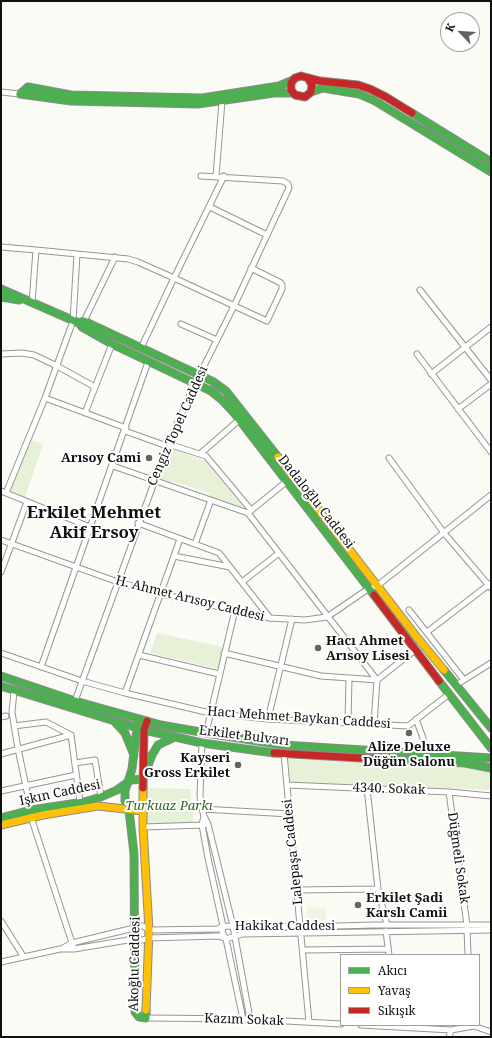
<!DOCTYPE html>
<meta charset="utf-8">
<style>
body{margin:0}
#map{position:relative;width:492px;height:1038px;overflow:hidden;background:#fbfbf6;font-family:"Noto Serif",serif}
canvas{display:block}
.frame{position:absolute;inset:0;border:2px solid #101010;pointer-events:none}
.legend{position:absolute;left:340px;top:954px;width:140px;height:72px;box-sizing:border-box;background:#fff;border:1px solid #9f9f9f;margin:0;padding:5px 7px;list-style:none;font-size:12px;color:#101010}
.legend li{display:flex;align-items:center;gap:8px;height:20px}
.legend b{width:20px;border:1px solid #9f9f9f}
.north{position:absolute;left:440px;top:12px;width:40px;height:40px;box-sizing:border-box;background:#fff;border:1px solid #9f9f9f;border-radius:50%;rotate:295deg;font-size:11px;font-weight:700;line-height:16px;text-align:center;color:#101010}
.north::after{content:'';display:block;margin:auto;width:14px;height:18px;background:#626260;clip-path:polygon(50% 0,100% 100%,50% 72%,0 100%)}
</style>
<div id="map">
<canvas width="492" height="1038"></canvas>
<div class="frame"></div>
<ul class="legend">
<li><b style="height:5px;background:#4caf50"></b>Akıcı</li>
<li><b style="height:5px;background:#ffc107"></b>Yavaş</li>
<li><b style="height:5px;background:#c62828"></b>Sıkışık</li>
</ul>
<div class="north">K</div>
</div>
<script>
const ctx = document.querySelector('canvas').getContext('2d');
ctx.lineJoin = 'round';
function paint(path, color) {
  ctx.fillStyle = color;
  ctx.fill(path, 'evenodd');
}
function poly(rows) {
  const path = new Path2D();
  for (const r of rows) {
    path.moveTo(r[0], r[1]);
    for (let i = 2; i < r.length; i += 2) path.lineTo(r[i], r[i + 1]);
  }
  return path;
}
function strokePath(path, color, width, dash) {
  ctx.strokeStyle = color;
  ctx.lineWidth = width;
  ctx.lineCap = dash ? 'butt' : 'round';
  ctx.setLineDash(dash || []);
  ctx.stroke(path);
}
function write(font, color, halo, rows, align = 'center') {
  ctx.font = font + ' "Noto Serif",serif';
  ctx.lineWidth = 4;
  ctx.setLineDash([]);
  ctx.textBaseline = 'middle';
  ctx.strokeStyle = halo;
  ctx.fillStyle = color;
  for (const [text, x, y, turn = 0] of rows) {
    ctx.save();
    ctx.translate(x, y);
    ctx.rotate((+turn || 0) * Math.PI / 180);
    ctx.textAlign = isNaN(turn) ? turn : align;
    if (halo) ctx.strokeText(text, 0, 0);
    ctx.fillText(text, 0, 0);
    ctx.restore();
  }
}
paint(poly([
 [27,439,43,444,25,497,8,490],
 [170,448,205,461,244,508,208,496,209,493,172,481,169,483,159,479],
 [157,633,223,647,218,669,150,653],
 [287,759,472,768,491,772,491,790,290,782],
 [145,788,190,789,194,824,146,823]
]), '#e6f1d7');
paint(poly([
 [307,907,326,908,326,920,307,919]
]), '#eff5e1');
const street = poly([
 [1,92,20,94],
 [216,176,222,101],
 [210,207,267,235],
 [1,247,36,250,32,303],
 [36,250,128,259,138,262,174,278,224,176],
 [420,290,491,380],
 [84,321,115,257],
 [181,324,217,340],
 [141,348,174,278,267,321,282,289,282,285,281,283,251,268],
 [1,354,22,353,34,355,57,366,95,387],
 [417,354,491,452],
 [431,374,491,327],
 [45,398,126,428],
 [458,409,491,384],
 [85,413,112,344],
 [125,431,167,446],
 [168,444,206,456,251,510],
 [200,454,239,420],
 [389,458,444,533,491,588],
 [113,466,248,513,377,680,374,724],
 [1,491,90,527],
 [6,493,45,398,73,321,77,254],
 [249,512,286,482],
 [138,523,219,553,270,618],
 [1,540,118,582,161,594,270,618,305,620,327,617,368,589,377,586,491,495],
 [195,544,211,500],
 [174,556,230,567],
 [1,572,27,502],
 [242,582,279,553],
 [409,610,464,680],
 [427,632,491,583],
 [1,653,82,681,125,693,210,713,268,719,408,726,449,694],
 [224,653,321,676,377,680,415,650],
 [139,655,219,674],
 [41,667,148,362],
 [456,685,491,663],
 [14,691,12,712,18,749,31,810],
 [125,693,180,539],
 [75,701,168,444,195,384,234,306,289,188,288,184,283,181,201,176],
 [1,717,6,716],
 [268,719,292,619],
 [416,719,423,738,425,754],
 [348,723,349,678],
 [14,726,46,722,71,735],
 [206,733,235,610],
 [71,735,80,802],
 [202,743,200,796,202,809,204,816,208,824,233,926,250,1019],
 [1,754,71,735],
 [284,754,309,1022],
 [75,763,95,760,101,797],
 [287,785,449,792,491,796],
 [367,788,378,889,387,925],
 [1,791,76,775],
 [449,792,467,925],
 [202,809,290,814],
 [204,816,202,825,208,858,223,926,222,932,226,939,243,1019],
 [31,817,73,946],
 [143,827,204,825],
 [297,890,378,889],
 [1,921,23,956],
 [467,929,468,955],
 [386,931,389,955],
 [63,948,72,943,134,928,138,926,143,926,149,930,218,929,223,926,301,927,373,925,491,925],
 [303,950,388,949],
 [1,962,60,949,74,949,134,939,143,940,148,938,219,936,226,939,242,934,491,930],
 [146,1018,250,1019,341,1024],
 [361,1025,451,1030],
 [474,1026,491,1032],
 [449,1037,451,1030,474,1026]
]);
const fast = poly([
 [311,92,323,88,359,94,375,101,491,172],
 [20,94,28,87,71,95,202,98,279,86,293,80],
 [20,94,71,101,198,104,274,93,293,93],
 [412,113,491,162],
 [1,289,79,323,82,327,112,344,211,391,222,400,235,414,374,595],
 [1,297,19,300],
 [79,323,84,321,212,381,226,391,278,457],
 [444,670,491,728],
 [1,676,75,701,161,725,206,733,283,745,491,758],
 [439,681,491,748],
 [1,686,144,730,202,743,274,753],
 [140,719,137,728,132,769,125,791,125,801,129,810,134,854,135,1012,139,1017,146,1018,146,1010],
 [115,722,125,733,134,755],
 [395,760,465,763,491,768],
 [143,779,152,755,158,745,175,737],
 [1,818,31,810,84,802,101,797,117,790,131,780,143,779]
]);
const slow = poly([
 [278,457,416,636,444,670],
 [143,788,143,827,149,930,146,1010],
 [1,825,43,815,98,806,143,811]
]);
const jam = poly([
 [308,78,312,85,311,92,305,97,295,95,291,90,291,83,295,78,301,76,320,81,358,85,370,89,386,97,412,113],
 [374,595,439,681],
 [274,753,395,760],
 [143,788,144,730,147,721]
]);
strokePath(street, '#969694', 7);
strokePath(fast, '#8c8c8a', 9);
strokePath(slow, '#8c8c8a', 9);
strokePath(jam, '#8c8c8a', 9);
strokePath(street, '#fefefe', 5);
strokePath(fast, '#4caf50', 7);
strokePath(slow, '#ffc107', 7);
strokePath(jam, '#c62828', 7);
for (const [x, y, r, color] of [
 [149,458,4,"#626260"],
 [318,648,4,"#626260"],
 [409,733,4,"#626260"],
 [238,765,4,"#626260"],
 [358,905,4,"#626260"]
]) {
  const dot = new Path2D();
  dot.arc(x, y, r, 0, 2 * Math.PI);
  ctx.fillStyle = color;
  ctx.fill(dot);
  strokePath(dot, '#fff', 1.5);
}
write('13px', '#101010', '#fff', [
 ["Cengiz Topel Caddesi",178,426,-66],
 ["Dadaloğlu Caddesi",316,502,52],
 ["H. Ahmet Arısoy Caddesi",190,599,14],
 ["Hacı Mehmet Baykan Caddesi",299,718,4],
 ["Erkilet Bulvarı",244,736,7],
 ["4340. Sokak",389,789,2],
 ["Işkın Caddesi",60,793,-12],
 ["Lalepaşa Caddesi",293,852,-96],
 ["Düğmeli Sokak",458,858,82],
 ["Hakikat Caddesi",285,926],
 ["Akoğlu Caddesi",135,964,-89],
 ["Kazım Sokak",244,1020,2]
]);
write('bold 13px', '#101010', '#fff', [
 ["Arısoy Cami",141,458],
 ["Hacı Ahmet",326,641,"left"],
 ["Arısoy Lisesi",326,656,"left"],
 ["Alize Deluxe",409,747,"center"],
 ["Düğün Salonu",409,762,"center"],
 ["Kayseri",230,758],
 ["Gross Erkilet",230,773],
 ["Erkilet Şadi",366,898,"left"],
 ["Karslı Camii",366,913,"left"]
], 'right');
write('italic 13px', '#306622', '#fff', [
 ["Turkuaz Parkı",169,806]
]);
write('bold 17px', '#101010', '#fff', [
 ["Erkilet Mehmet",94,513],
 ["Akif Ersoy",94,533]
]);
</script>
